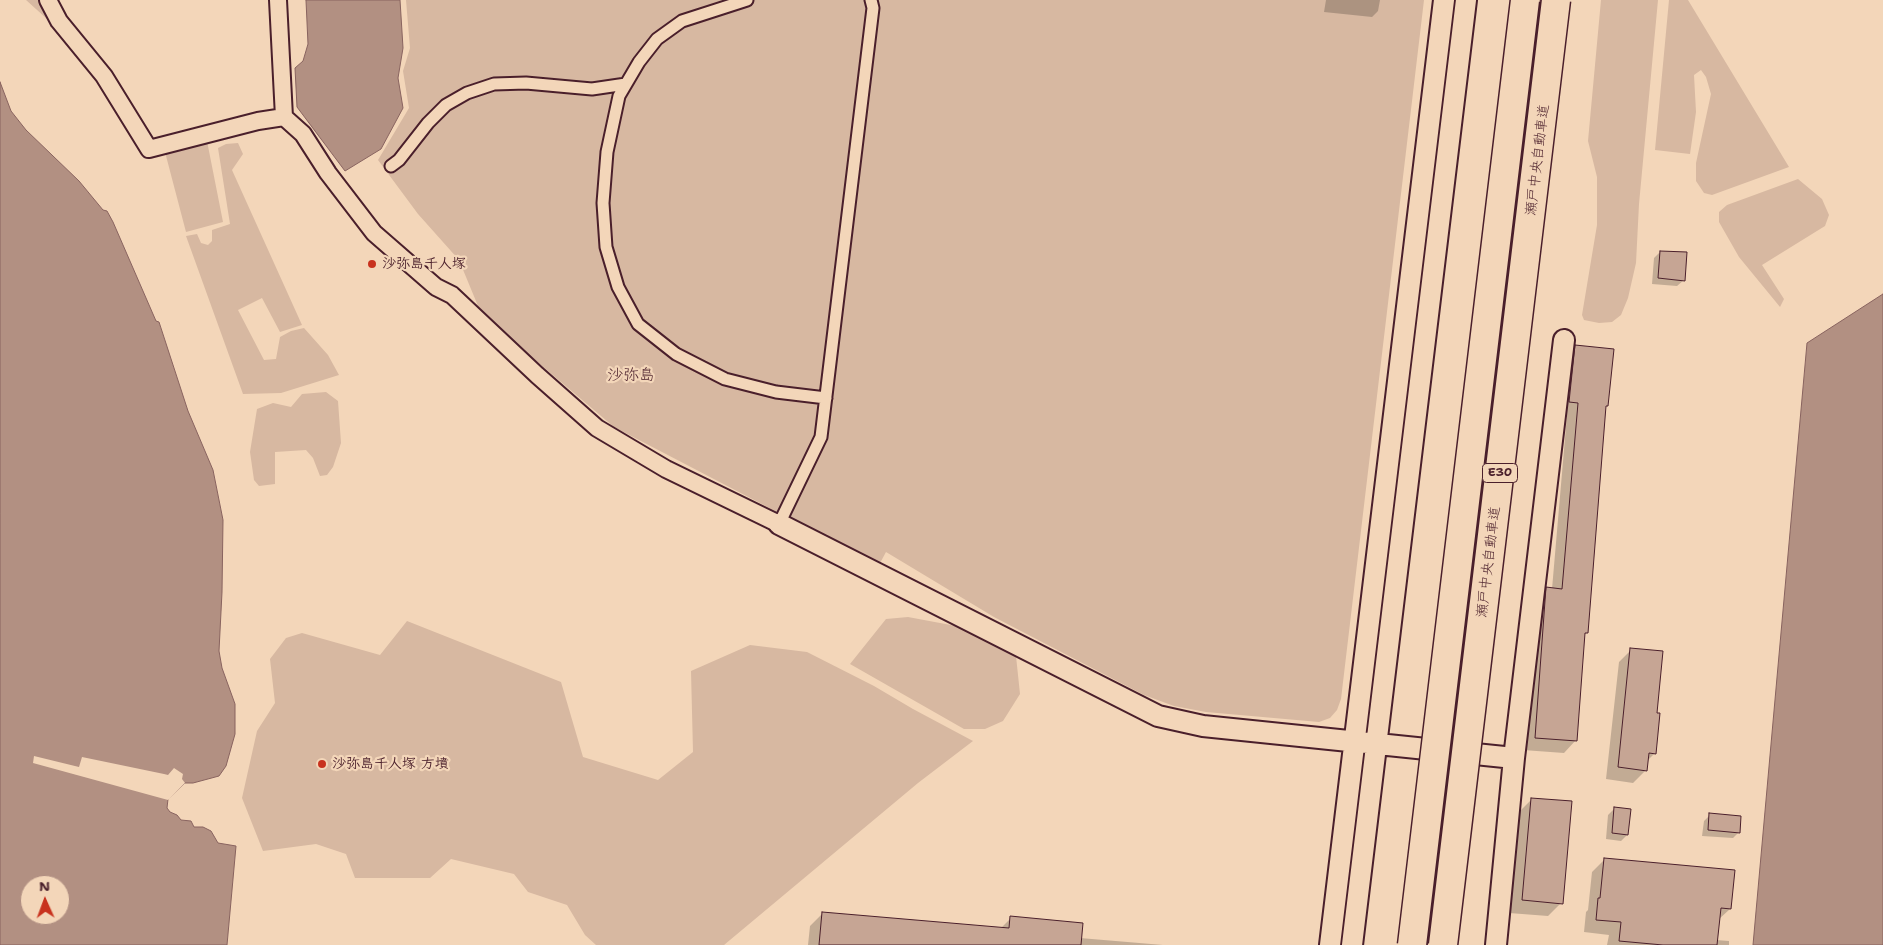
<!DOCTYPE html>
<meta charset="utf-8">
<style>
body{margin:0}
#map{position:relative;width:1883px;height:945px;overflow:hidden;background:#f3d6b9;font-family:"Shantell Sans",sans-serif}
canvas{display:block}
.north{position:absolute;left:20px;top:875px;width:50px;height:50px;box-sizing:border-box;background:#f3d6b9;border:1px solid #af8d80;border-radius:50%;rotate:358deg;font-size:14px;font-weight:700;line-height:20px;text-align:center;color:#4a1f2b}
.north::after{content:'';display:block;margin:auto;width:18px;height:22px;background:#c8321e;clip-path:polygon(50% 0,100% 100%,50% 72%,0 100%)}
</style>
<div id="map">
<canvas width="1883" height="945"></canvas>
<div class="north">N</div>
</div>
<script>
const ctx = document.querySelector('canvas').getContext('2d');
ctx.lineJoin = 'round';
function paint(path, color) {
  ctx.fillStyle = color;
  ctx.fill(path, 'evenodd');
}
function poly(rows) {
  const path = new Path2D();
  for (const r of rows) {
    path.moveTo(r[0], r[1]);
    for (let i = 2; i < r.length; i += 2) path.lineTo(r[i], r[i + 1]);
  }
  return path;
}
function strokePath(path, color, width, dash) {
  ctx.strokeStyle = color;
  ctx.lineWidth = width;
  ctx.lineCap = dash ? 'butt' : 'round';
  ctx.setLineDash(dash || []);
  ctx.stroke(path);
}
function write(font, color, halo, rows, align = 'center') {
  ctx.font = font + ' "Shantell Sans","Klee One",sans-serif';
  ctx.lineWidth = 4.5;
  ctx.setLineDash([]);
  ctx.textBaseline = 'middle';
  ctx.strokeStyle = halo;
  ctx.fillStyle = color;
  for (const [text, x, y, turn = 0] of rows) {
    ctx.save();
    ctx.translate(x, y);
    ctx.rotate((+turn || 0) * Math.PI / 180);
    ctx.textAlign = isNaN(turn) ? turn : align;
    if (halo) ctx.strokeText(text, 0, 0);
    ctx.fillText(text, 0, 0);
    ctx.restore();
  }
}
paint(poly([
 [26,0,41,0,57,28],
 [406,0,1424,0,1341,699,1337,710,1330,718,1319,722,1206,712,1174,706,1144,695,994,617,886,552,879,565,614,427,528,354,478,306,459,260,418,214,378,160,409,108,403,71,410,48],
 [1601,0,1658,0,1639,204,1636,263,1628,298,1621,315,1612,322,1599,323,1584,320,1582,315,1597,225,1597,177,1588,141],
 [1669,0,1688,0,1789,167,1712,195,1704,193,1696,181,1696,163,1711,94,1706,77,1701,70,1694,75,1696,112,1690,154,1655,150],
 [207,141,223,222,186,232,165,152],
 [238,143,243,154,232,170,302,325,280,332,262,298,238,310,264,360,276,359,280,337,291,331,304,328,328,355,339,375,281,393,243,394,186,236,197,234,201,243,208,245,212,241,212,230,230,224,218,148,226,144],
 [1798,179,1822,199,1829,215,1825,226,1762,265,1784,299,1780,307,1739,257,1719,222,1719,212,1727,205],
 [326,392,338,401,341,443,333,467,327,475,320,476,313,458,306,450,275,452,275,484,259,486,254,480,250,452,257,409,273,403,291,407,302,394],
 [908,617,956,626,1016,656,1020,694,1003,721,985,729,964,729,850,664,886,619],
 [407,621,561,682,583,757,658,780,693,752,691,671,750,645,807,652,874,686,913,709,973,741,918,783,724,945,596,945,585,935,567,905,528,892,514,874,451,859,430,878,355,878,346,854,316,844,263,851,242,798,257,731,275,703,270,659,286,638,302,633,380,655]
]), '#d7b8a1');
const water = poly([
 [306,0,400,0,403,48,398,78,403,108,381,149,345,171,297,107,295,68,303,61,308,44,306,0],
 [0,82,11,111,26,130,79,181,103,210,107,211,113,222,156,321,159,322,188,411,213,470,223,520,222,592,219,651,222,668,235,704,235,734,226,766,219,776,193,783,185,783,168,799,167,808,170,812,177,815,181,820,191,821,194,827,203,827,211,831,218,843,236,846,227,945,0,945,0,82],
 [30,885,60,885,60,915,30,915,30,885],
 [1883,294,1883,945,1753,945,1807,343,1883,294]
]);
paint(water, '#b29082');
strokePath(water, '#88635f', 1);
paint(poly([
 [34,756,79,767,82,757,164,774,168,775,174,768,183,774,182,779,185,783,168,800,33,763]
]), '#f3d6b9');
paint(poly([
 [1326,0,1380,0,1378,11,1372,17,1324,12],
 [1660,252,1684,280,1677,286,1652,284,1654,258],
 [1576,347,1606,406,1604,408,1587,632,1584,635,1576,740,1564,753,1523,750,1534,601,1547,589,1552,589,1567,415,1557,414,1563,359],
 [1631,650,1655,714,1655,753,1647,761,1646,770,1633,783,1606,779,1619,662],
 [1532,799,1561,903,1548,916,1509,913,1519,812],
 [1615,808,1627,835,1621,841,1606,839,1608,815],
 [1710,815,1739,832,1733,838,1702,836,1704,821],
 [1605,859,1730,909,1718,920,1716,940,1729,941,1729,945,1607,945,1609,935,1584,932,1586,912,1588,910,1592,872],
 [823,913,1000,929,1011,918,1080,938,1163,945,808,945,810,926]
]), '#0003');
const building = poly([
 [1660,251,1687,252,1685,281,1658,278,1660,251],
 [1575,345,1614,349,1608,406,1606,406,1588,633,1585,633,1577,741,1535,738,1546,587,1562,589,1578,403,1569,402,1575,345],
 [1630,648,1663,651,1657,713,1660,713,1656,754,1649,753,1647,771,1618,767,1630,648],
 [1531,798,1572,801,1563,904,1522,900,1531,798],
 [1614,807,1631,809,1628,835,1612,833,1614,807],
 [1709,813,1741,816,1740,833,1708,830,1709,813],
 [1604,858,1735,870,1731,909,1721,908,1717,945,1663,945,1619,941,1621,922,1596,920,1598,898,1600,898,1604,858],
 [822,912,1009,928,1010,916,1083,923,1081,945,819,945,822,912]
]);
paint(building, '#c6a594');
strokePath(building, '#4a1f2b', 1);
const pedestrian = poly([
 [747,0,682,21,657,39,639,62,619,96,607,152,603,203,606,247,618,287,638,324,676,354,725,379,776,392,826,398],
 [391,166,399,160,428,123,446,105,467,93,494,84,526,83,592,89,626,84],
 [779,524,821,437,873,8,871,0]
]);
const minor = poly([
 [48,0,59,21,104,76,149,149,258,121,284,117],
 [278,0,284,117,303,134,328,173,374,233,436,287,452,295,537,375,597,428,666,469,779,524]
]);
const tertiary = poly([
 [779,524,1158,716,1203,726,1514,758],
 [1330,945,1444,0],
 [1352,945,1466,0],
 [1496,945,1514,758,1564,340]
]);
strokePath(pedestrian, '#4a1f2b', 15);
strokePath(minor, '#4a1f2b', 20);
strokePath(tertiary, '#4a1f2b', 24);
strokePath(pedestrian, '#f3d6b9', 11);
strokePath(minor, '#f3d6b9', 16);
strokePath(tertiary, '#f3d6b9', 20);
const rail = poly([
 [1425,945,1538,0]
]);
strokePath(rail, '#4a1f2b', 5.5);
strokePath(rail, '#f3d6b9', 4, [11]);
const motorwayBridge = poly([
 [1412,945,1525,0],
 [1443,945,1556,0]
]);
strokePath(motorwayBridge, '#4a1f2b', 31, []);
strokePath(motorwayBridge, '#f3d6b9', 28);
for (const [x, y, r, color] of [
 [372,264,5,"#c8321e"],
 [322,764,5,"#c8321e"]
]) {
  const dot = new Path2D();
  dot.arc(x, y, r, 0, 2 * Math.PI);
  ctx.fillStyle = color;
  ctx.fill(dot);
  strokePath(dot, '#f3d6b9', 2);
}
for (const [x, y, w] of [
 [1500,473,35]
]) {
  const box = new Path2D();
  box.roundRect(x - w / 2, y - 9.5, w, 19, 4);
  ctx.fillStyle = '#f3d6b9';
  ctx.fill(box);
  strokePath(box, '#4a1f2b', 1);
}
write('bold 12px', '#4a1f2b', null, [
 ["E30",1500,473]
]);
write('14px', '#4a1f2b', '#f3d6b9', [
 ["瀬戸中央自動車道",1538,160,-83],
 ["瀬戸中央自動車道",1489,562,-83]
]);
write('bold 14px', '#4a1f2b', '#f3d6b9', [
 ["沙弥島千人塚",382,264],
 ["沙弥島千人塚 方墳",332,764]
], 'left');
write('16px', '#4a1f2b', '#f3d6b9', [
 ["沙弥島",631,376]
]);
</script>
